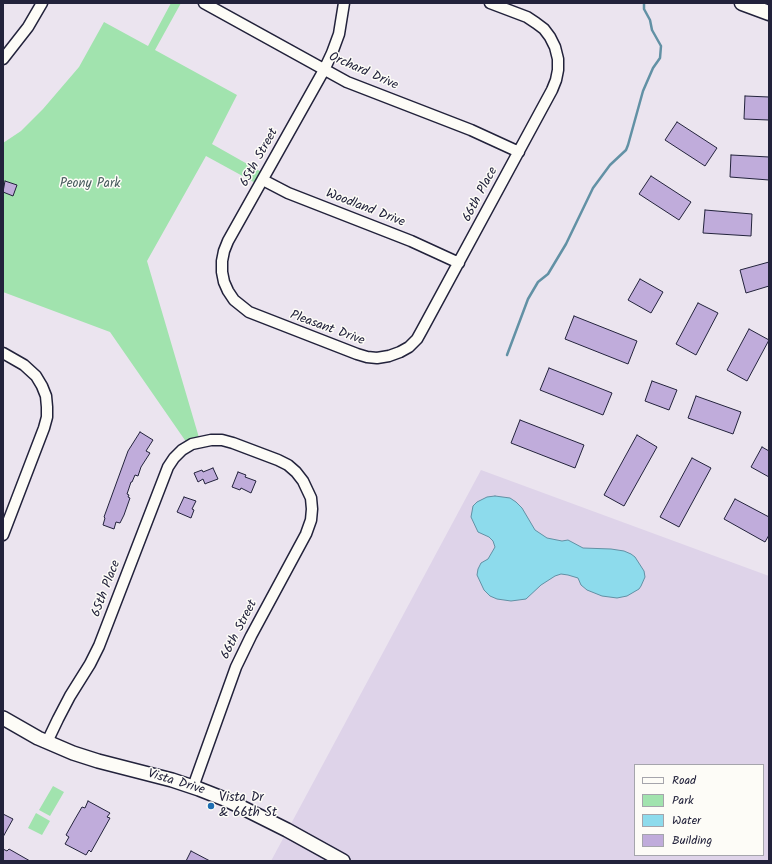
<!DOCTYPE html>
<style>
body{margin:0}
#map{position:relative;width:772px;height:864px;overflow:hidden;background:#ebe4ef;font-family:Kalam,sans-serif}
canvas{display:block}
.frame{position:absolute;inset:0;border:4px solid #22223b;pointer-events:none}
.legend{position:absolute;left:634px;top:764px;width:130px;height:92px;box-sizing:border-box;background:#fdfcf7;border:1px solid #a5a5ac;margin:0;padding:5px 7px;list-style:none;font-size:12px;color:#22223b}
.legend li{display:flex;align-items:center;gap:8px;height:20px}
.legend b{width:20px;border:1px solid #a5a5ac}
</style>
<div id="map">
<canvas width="772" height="864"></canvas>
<div class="frame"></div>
<ul class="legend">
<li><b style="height:5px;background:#fdfcf7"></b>Road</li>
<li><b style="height:11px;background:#a1e3ae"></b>Park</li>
<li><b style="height:11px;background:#8ddbec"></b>Water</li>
<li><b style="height:11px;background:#c0acdb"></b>Building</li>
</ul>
</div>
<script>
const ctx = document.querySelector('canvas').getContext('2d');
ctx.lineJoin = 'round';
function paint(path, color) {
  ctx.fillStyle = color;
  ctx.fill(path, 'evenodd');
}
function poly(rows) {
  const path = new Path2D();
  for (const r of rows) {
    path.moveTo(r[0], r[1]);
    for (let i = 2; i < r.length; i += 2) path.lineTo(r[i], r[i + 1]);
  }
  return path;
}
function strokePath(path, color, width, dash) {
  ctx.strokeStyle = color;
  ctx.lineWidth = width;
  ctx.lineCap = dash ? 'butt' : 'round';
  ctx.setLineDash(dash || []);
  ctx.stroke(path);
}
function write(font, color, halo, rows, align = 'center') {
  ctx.font = font + ' Kalam,sans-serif';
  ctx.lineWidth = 3;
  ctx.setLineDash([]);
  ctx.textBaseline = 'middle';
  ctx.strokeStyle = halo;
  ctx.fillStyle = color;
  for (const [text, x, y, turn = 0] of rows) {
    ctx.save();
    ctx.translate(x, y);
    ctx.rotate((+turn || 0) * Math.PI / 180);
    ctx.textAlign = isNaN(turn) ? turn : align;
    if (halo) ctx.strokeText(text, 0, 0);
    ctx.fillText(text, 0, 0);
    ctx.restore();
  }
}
paint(poly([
 [481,470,769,576,769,861,271,861],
 [635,765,763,765,763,855,635,855]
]), '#ded3e9');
paint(poly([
 [171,3,181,3,155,50,237,95,212,144,265,174,259,185,206,156,147,261,200,441,189,446,110,332,3,292,3,143,21,131,43,109,79,67,104,22,148,46],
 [53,786,64,792,50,816,39,810],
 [36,813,50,821,42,835,28,828]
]), '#a1e3ae');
const water = poly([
 [495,496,510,498,516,502,522,508,535,530,547,538,562,541,568,540,583,548,611,549,624,551,631,554,635,557,644,571,645,577,641,586,639,589,627,596,617,598,602,596,587,590,581,585,578,578,568,575,561,574,555,576,541,585,526,599,511,601,497,599,490,596,484,590,477,575,478,569,481,563,488,559,495,547,493,541,489,537,478,532,471,517,473,506,477,502,487,497,495,496]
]);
paint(water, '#8ddbec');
strokePath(water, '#6291a5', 1);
strokePath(poly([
 [507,355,528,299,538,282,548,274,566,244,593,188,610,165,626,150,628,145,643,91,653,68,660,58,661,46,652,30,650,20,644,9,644,3]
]), '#6291a5', 2.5);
const building = poly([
 [745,96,769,97,769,120,744,119,745,96],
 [677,122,717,148,705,166,665,140,677,122],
 [731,155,769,157,769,180,730,177,731,155],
 [651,176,691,202,679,220,639,194,651,176],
 [5,181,17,185,13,196,3,192,5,181],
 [705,210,752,214,751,236,703,233,705,210],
 [769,262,769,286,746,293,740,270,769,262],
 [640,279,663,292,651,313,628,300,640,279],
 [698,303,718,313,696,355,676,344,698,303],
 [574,316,637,341,628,364,565,339,574,316],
 [749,329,769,340,747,381,727,370,749,329],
 [549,368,612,393,603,415,540,390,549,368],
 [652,381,677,390,669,410,645,401,652,381],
 [696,396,741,412,733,434,688,418,696,396],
 [520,420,584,445,575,468,511,443,520,420],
 [140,432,153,440,146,451,150,453,141,467,138,476,135,475,132,482,131,482,127,494,129,495,128,497,130,498,124,515,120,523,116,522,114,529,103,525,105,518,104,517,128,451,140,432],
 [637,435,657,447,624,506,604,495,637,435],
 [762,447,769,451,769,477,751,467,762,447],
 [692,458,711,468,679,527,660,517,692,458],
 [213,468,218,479,207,483,205,484,203,479,198,482,194,473,202,470,203,472,213,468],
 [238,472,246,475,245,477,256,481,251,493,241,488,240,490,232,487,238,472],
 [184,497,196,501,192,509,194,510,191,518,177,512,184,497],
 [735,499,769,517,769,535,765,542,724,519,735,499],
 [88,801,110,813,107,817,110,818,91,852,89,850,86,855,65,844,69,837,66,835,75,819,82,807,85,808,88,801],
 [3,814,13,819,3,837,3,814],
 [3,849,7,851,9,849,30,861,3,861,3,849],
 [191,851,210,861,186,861,191,851]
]);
paint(building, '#c0acdb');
strokePath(building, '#22223b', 1);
const minor = poly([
 [204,3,347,82,471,130,519,152],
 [344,3,339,34,332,53,324,70,228,241,224,251,222,261,222,272,224,282,228,291,234,300,249,312,357,354,367,357,377,358,389,356,400,352,409,347,417,339,422,330,552,90,556,80,558,70,558,59,555,47,550,37,544,29,536,23,527,17,490,3],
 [3,59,28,27,42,3],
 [263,180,288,193,411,241,459,263],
 [3,353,24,365,36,376,42,386,46,396,47,407,47,417,44,428,3,535],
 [47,742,58,719,70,696,90,664,99,646,168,467,174,458,182,450,192,444,211,440,222,440,233,443,278,460,288,465,296,472,303,481,311,498,312,509,311,520,306,534,251,636,236,667,193,787]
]);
const tertiary = poly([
 [3,718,38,738,73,753,98,761,172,780,199,789,227,800,287,830,343,861]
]);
const secondary = poly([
 [742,3,769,13]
]);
strokePath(minor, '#22223b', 13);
strokePath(tertiary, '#22223b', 16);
strokePath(secondary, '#22223b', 17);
strokePath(minor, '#fdfcf7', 10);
strokePath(tertiary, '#fdfcf7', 13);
strokePath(secondary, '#fdfcf7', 14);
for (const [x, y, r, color] of [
 [211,806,4,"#1f6fb2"]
]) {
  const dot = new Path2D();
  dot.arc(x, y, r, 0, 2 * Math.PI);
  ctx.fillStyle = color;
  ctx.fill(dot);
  strokePath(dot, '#fdfcf7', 1.5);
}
write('13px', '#22223b', '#fdfcf7', [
 ["Orchard Drive",363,72,24],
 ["65th Street",260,158,-61],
 ["66th Place",481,195,-62],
 ["Woodland Drive",365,209,21],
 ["Pleasant Drive",327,329,20],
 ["65th Place",107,589,-69],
 ["66th Street",240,630,-63],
 ["Vista Drive",176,783,17]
]);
write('13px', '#485c5e', '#fdfcf7', [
 ["Peony Park",90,185]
]);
write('13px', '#22223b', '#fdfcf7', [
 ["Vista Dr",219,799],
 ["& 66th St",219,814]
], 'left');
</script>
